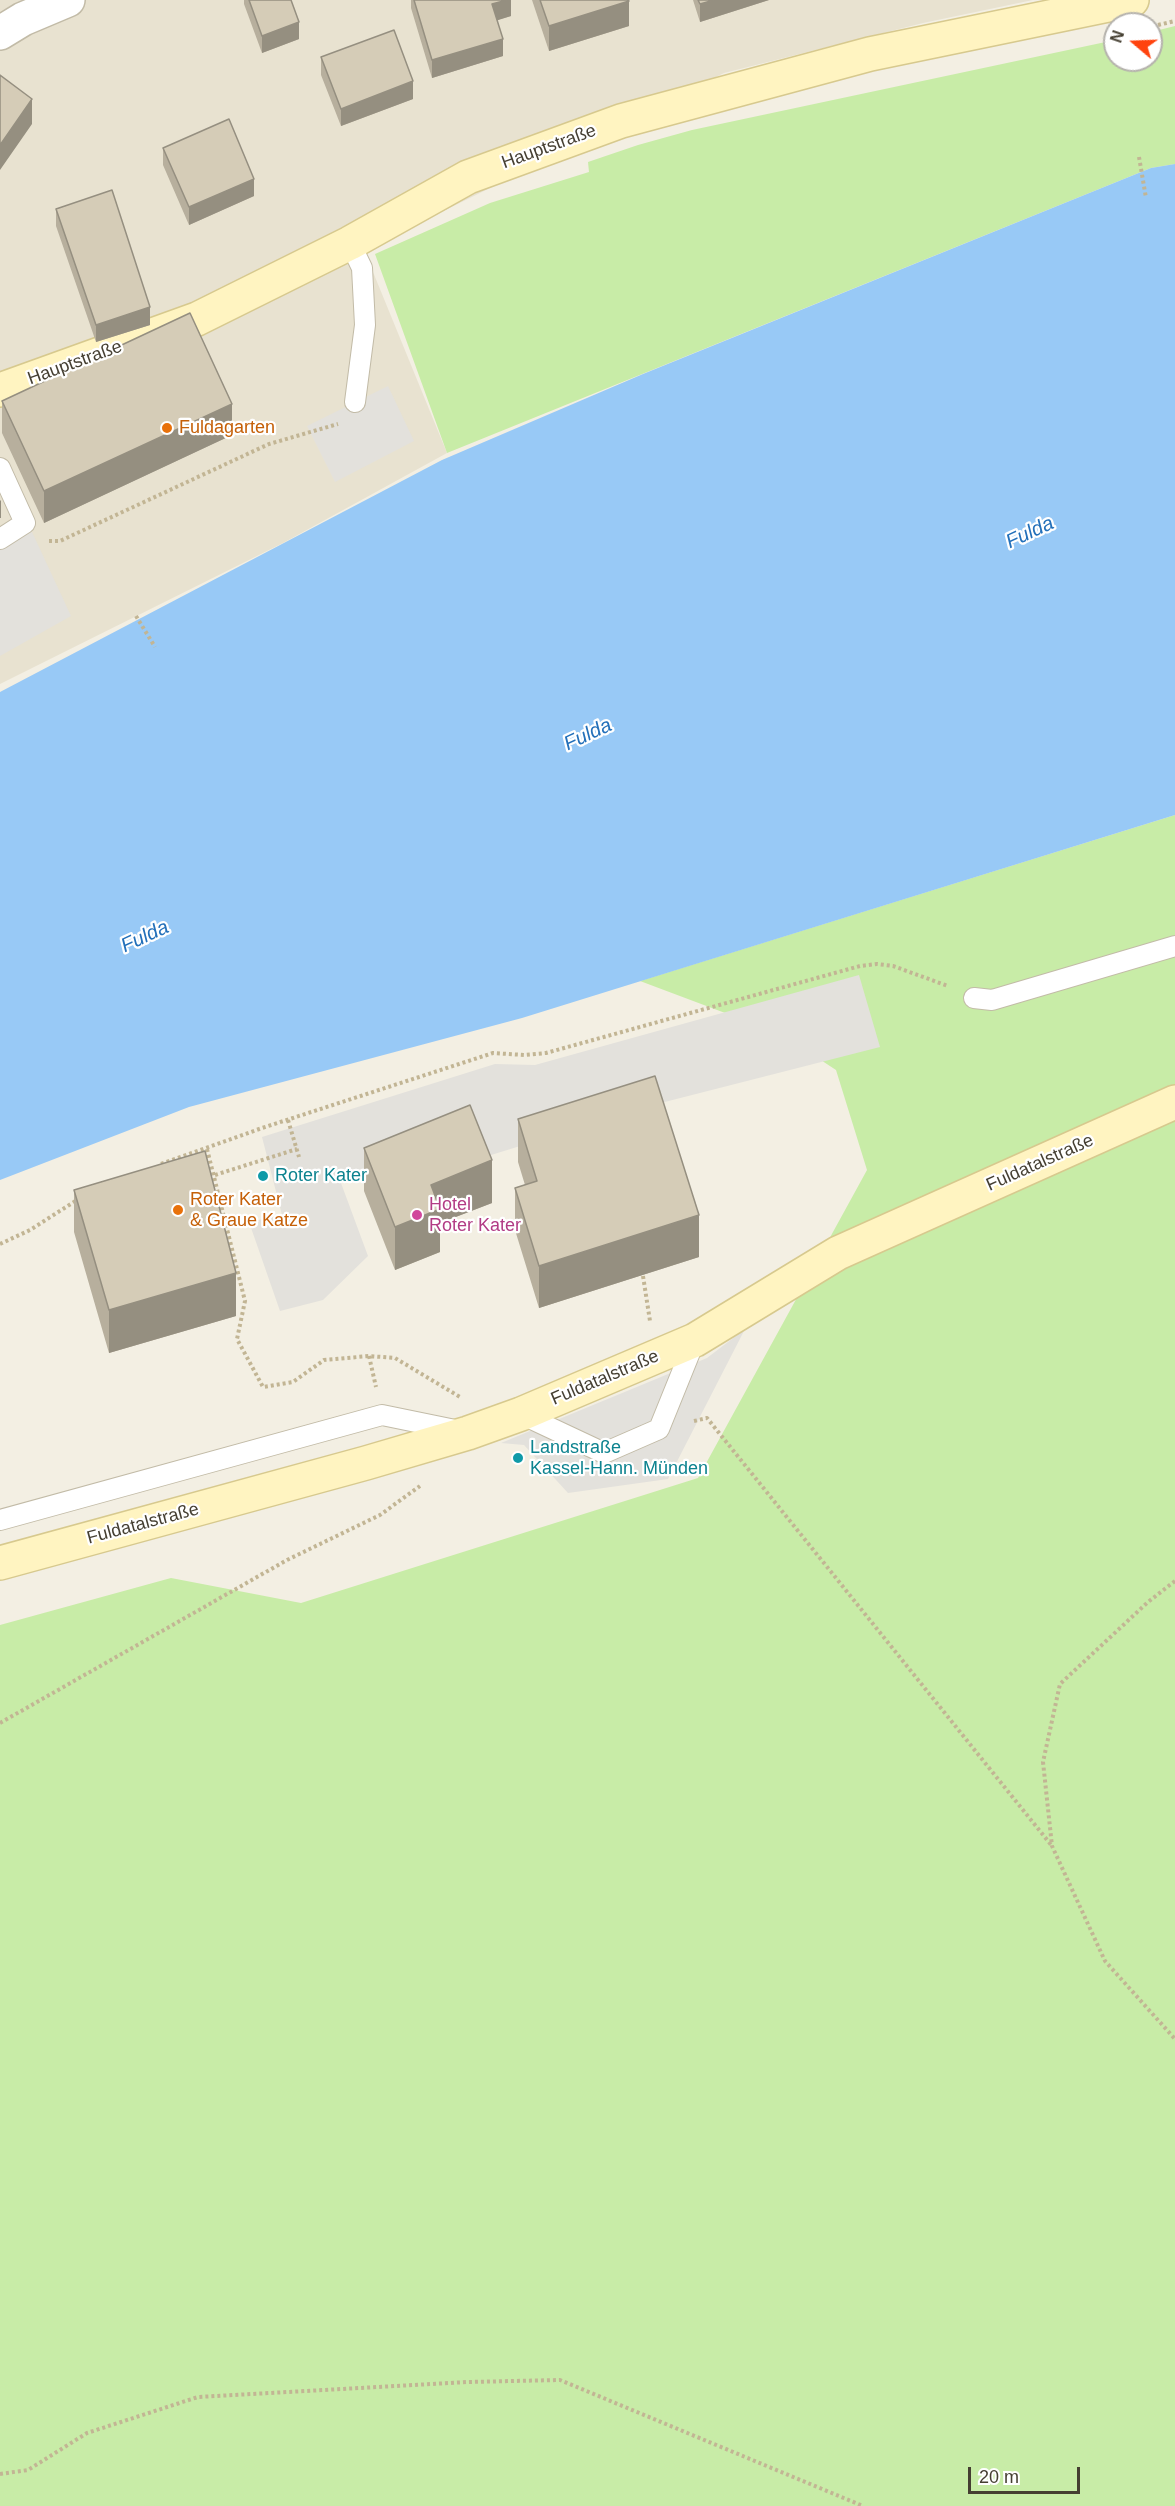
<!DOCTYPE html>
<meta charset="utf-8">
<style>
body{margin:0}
#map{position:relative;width:1175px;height:2506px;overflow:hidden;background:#f3efe3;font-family:Helvetica,sans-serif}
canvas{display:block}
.north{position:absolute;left:1103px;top:12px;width:60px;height:60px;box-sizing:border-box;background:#fff;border:2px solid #b5b2ad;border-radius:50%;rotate:289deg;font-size:16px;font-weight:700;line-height:24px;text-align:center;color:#453f32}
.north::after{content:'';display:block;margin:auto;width:21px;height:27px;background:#ff430e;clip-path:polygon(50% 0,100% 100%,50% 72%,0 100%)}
.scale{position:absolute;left:968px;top:2467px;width:112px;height:27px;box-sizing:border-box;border:3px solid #453f32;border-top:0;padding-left:8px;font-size:18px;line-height:21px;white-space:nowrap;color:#453f32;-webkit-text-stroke:4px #fff;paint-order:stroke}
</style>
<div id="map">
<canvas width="1175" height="2506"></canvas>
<div class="north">N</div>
<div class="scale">20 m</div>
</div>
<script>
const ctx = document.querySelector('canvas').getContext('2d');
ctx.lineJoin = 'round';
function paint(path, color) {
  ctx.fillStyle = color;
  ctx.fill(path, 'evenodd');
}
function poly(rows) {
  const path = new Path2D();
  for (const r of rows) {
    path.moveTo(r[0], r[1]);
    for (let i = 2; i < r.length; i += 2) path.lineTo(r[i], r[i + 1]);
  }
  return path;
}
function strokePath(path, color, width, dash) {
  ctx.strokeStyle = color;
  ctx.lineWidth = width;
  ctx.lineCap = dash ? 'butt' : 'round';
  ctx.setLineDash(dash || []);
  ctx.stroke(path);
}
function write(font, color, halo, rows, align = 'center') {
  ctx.font = font + ' Helvetica,sans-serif';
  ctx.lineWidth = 4.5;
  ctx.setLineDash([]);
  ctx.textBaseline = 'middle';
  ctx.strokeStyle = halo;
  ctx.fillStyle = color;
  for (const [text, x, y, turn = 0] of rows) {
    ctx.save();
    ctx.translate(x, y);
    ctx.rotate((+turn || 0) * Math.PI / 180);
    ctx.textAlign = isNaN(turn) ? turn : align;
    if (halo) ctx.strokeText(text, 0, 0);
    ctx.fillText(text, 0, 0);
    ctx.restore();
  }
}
paint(poly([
 [0,0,1033,0,923,23,724,73,364,250,447,453,283,543,0,684]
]), '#e8e2d0');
paint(poly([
 [1175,26,1175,164,1151,168,447,453,375,254,490,203,589,172,588,162,638,145,692,130,1115,40,1115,60,1151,60,1151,32],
 [1175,815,1175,2506,0,2506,0,1625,171,1578,301,1603,698,1478,867,1170,836,1070,781,1034,640,981]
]), '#c8eca7');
paint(poly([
 [388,386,414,441,335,482,307,426],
 [32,532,71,616,0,656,0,542],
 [859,975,880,1047,649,1106,475,1160,466,1144,341,1183,368,1256,323,1300,280,1311,249,1222,282,1215,262,1137,495,1064,535,1065],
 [745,1329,668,1479,568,1493,524,1445,501,1443,707,1358]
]), '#e3e1dc');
paint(poly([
 [1175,164,1175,815,522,1018,189,1107,0,1180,0,692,442,460,643,374,1151,168]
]), '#98c9f6');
const lane = poly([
 [350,243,362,268,365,325,355,402],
 [0,468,25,523,0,539],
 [974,998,992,1000,1175,946],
 [521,1414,604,1453,659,1429,695,1340],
 [0,1520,382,1415,460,1431]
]);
const street = poly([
 [0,33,23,19,68,0]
]);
const secondary = poly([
 [0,390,197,319,350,243,468,177,621,121,870,54,1132,0],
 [0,1563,366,1463,468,1433,521,1414,695,1340,838,1253,1175,1102]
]);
strokePath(lane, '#c2bba7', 22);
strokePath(street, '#c2bba7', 36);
strokePath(secondary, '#d7c98e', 36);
strokePath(poly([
 [1158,25,1175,21],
 [1139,157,1146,198],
 [49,541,60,541,269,444,338,424],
 [136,616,155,647],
 [288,1120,299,1157],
 [207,1149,245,1301,237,1339,263,1387,293,1382,324,1360,369,1356,395,1358,460,1397],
 [161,1164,262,1128,493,1053,524,1055,546,1053,860,966,877,964,893,966,948,986],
 [215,1175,297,1149],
 [0,1244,30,1230,77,1200],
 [643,1276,650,1321],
 [369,1356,376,1387],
 [694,1421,707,1418,1052,1846],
 [1175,1581,1148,1602,1060,1684,1043,1762,1052,1846,1105,1961,1175,2039],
 [0,1723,287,1560,380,1515,420,1486],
 [0,2474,28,2470,87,2433,198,2397,467,2382,560,2380,863,2506]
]), '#c2b594', 4, [3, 3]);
strokePath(lane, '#fff', 20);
strokePath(street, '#fff', 33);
strokePath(secondary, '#fff4c1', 33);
paint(poly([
 [244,0,291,0,299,39,262,53,244,4],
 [411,0,511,0,511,16,497,20,503,56,432,78,411,8],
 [532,0,628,0,629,26,549,51],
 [693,0,769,0,700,22],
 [321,57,413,99,341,126,321,75],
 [163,148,254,196,189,225,163,165],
 [56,209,150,325,96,342,56,226],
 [2,401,232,435,44,523,2,433],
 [518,1119,699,1257,539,1308,515,1230,515,1188,525,1185,518,1162],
 [364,1148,492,1203,440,1223,440,1252,395,1270,364,1191],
 [74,1190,236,1316,109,1353,74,1232]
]), '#b7af9d');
paint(poly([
 [507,0,511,0,511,16,492,22,492,4],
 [714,0,769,0,700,22,700,4],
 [629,1,629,26,549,51,549,26],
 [299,22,299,39,262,53,262,36],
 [503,39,503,56,432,78,432,60],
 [413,81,413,99,341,126,341,109],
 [32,99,32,124,0,170,0,145],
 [254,179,254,196,189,225,189,207],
 [150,307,150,325,96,342,96,325],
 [232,404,232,435,44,523,44,491],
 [1,500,1,518,0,518,0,501],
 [492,1160,492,1203,440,1223,440,1252,395,1270,395,1227,431,1185],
 [699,1215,699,1257,539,1308,539,1266],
 [236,1273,236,1316,109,1353,109,1310]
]), '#958f80');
const building = poly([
 [249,0,291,0,299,22,262,36,249,0],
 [414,0,507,0,492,4,503,39,432,60,414,0],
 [540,0,628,0,629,1,549,26,540,0],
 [698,0,714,0,700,4,698,0],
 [394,30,413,81,341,109,321,57,394,30],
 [0,75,32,99,0,145,0,75],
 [229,119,254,179,189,207,163,148,229,119],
 [112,190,150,307,96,325,56,209,112,190],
 [190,313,232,404,44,491,2,401,190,313],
 [655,1076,699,1215,539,1266,515,1188,537,1181,518,1119,655,1076],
 [470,1105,492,1160,431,1185,440,1209,395,1227,364,1148,470,1105],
 [205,1151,236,1273,109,1310,74,1190,205,1151]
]);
paint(building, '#d5ccb7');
strokePath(building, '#958f80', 1.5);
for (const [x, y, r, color] of [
 [167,428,6,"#e8710a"],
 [263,1176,6,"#0f9aa8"],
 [178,1210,6,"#e8710a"],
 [417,1215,6,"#d1479c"],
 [518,1458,6,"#0f9aa8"]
]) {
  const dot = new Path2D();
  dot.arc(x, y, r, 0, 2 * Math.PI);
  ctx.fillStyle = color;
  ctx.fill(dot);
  strokePath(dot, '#fff', 2);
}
write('18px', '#453f32', '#fff', [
 ["Hauptstraße",549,147,-20],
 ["Hauptstraße",75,363,-20],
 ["Fuldatalstraße",1040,1163,-24],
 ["Fuldatalstraße",605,1378,-23],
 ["Fuldatalstraße",143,1524,-15]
]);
write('18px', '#c56008', '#fff', [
 ["Fuldagarten",179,428],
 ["Roter Kater",190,1200],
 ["& Graue Katze",190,1221]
], 'left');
write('18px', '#0d838f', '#fff', [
 ["Roter Kater",275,1176],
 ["Landstraße",530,1448],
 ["Kassel-Hann. Münden",530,1469]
], 'left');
write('18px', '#b23c85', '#fff', [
 ["Hotel",429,1205],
 ["Roter Kater",429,1226]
], 'left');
write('italic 20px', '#2370ba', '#fff', [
 ["Fulda",1030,533,-25],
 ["Fulda",588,735,-25],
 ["Fulda",145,937,-25]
]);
</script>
